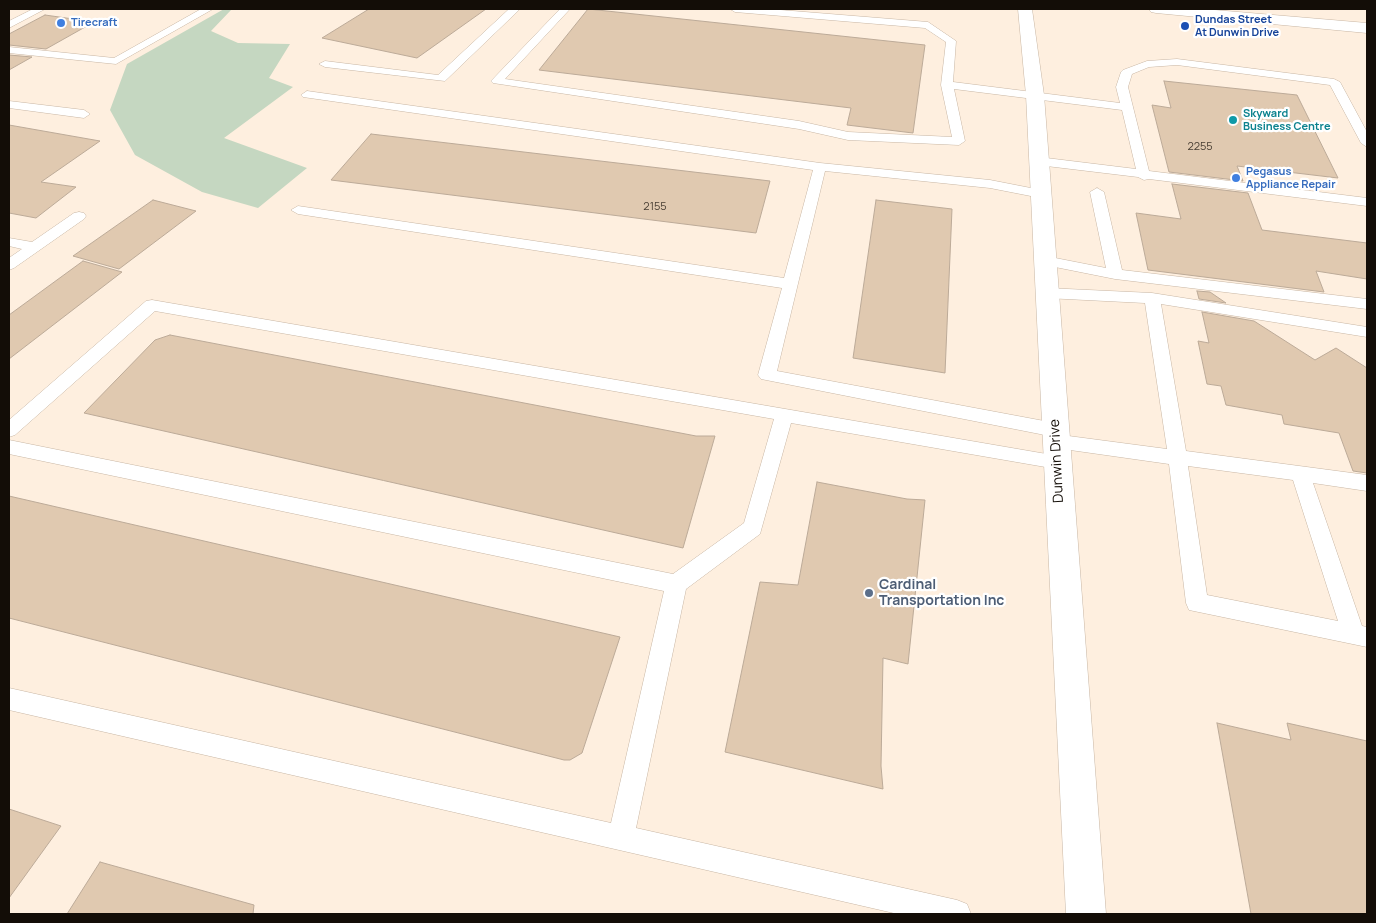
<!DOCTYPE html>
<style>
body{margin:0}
#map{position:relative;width:1376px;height:923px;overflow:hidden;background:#feefdf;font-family:Manrope,sans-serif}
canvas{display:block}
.frame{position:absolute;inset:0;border:10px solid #130d07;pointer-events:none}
</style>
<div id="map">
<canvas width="1376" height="923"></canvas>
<div class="frame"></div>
</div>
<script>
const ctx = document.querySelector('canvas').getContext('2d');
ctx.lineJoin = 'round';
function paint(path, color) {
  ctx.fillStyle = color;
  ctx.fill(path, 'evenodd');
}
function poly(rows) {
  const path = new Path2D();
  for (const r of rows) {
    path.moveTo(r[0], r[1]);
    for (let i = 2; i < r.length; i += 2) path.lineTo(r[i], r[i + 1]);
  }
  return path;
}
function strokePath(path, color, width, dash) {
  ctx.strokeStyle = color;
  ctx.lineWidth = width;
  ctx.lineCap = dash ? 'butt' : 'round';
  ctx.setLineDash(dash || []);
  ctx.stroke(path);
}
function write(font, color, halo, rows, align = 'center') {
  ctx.font = font + ' Manrope,sans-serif';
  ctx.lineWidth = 4.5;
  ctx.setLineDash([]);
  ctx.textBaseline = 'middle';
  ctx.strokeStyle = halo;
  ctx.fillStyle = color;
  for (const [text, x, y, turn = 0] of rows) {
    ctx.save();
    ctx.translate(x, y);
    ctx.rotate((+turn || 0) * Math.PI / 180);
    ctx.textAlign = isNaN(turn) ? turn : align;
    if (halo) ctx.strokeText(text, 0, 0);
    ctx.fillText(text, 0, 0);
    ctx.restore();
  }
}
paint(poly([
 [224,9,232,9,211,31,238,43,290,44,269,78,293,87,224,138,307,168,258,208,202,192,135,155,110,110,127,64]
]), '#c5d7c1');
const building = poly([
 [369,9,486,9,417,58,322,38,369,9],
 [588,9,925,45,913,133,847,125,851,108,539,70,588,9],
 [45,15,94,22,46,49,9,45,9,34,45,15],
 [9,55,32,57,9,70,9,55],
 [1164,81,1297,95,1338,178,1237,166,1243,181,1169,172,1152,105,1171,108,1164,81],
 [9,125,100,141,41,182,76,187,36,218,9,213,9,125],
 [371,134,770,181,756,233,331,180,371,134],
 [1172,184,1248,193,1262,230,1367,243,1367,279,1316,271,1324,292,1148,270,1136,213,1181,219,1172,184],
 [153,200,196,211,119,269,73,256,153,200],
 [876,200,952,209,945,373,853,358,876,200],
 [83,261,122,272,9,359,9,315,83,261],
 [1197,291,1210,292,1226,303,1199,299,1197,291],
 [1202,312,1254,321,1315,360,1336,348,1367,368,1367,473,1353,471,1339,433,1284,424,1282,415,1226,405,1221,386,1207,384,1198,341,1209,343,1202,312],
 [170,335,696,436,715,436,683,548,84,413,155,340,170,335],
 [817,482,907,499,925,500,908,664,883,658,881,766,883,789,725,752,760,582,798,585,817,482],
 [9,496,620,637,582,753,570,760,564,760,9,618,9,496],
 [1217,723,1291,740,1287,723,1367,741,1367,914,1251,914,1217,723],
 [9,809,61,826,9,898,9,809],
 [100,862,254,905,253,914,67,914,100,862]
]);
paint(building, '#e0c9b0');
strokePath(building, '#bcaa98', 1);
const lane = poly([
 [33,9,45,9,9,28,9,21,33,9],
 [201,9,213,9,116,64,9,53,9,47,114,58,201,9],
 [509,9,520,9,445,81,325,67,319,64,325,61,438,75,509,9],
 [560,9,570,9,505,79,799,121,848,132,952,137,941,85,946,42,925,28,735,12,730,9,768,9,928,22,956,41,953,82,1120,103,1116,87,1121,72,1123,70,1147,61,1177,59,1334,79,1340,82,1367,132,1367,147,1361,143,1330,85,1177,65,1149,67,1132,74,1128,87,1149,171,1367,198,1367,206,1149,179,1144,180,1138,177,1038,165,1032,161,1038,157,1136,169,1122,110,954,89,965,141,959,145,848,140,799,129,493,83,491,81,493,79,560,9],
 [307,91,820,163,990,180,1046,191,1048,194,1041,198,990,188,825,171,777,371,1055,423,1061,425,1064,430,1061,435,1167,449,1145,303,1046,298,1041,297,1038,293,1041,289,1046,288,1152,293,1367,327,1367,337,1161,304,1186,451,1367,475,1367,491,1313,483,1362,626,1367,627,1367,647,1189,610,1186,603,1169,464,1056,448,1050,446,1047,441,1050,436,761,379,758,375,782,288,298,214,291,210,298,206,784,278,813,170,303,97,301,95,307,91],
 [1188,466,1293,480,1338,621,1207,595,1188,466],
 [9,101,84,110,90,114,84,118,9,108,9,101],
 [1097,188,1104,192,1122,270,1367,299,1367,309,1115,279,1040,264,1038,261,1040,258,1045,256,1106,268,1090,192,1097,188],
 [79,212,84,213,86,216,84,219,14,268,9,270,9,258,22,249,9,246,9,238,32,242,74,213,79,212],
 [152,300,1064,457,1066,462,1064,467,1057,469,791,423,760,534,686,589,636,828,957,900,967,904,971,914,898,914,9,710,9,688,611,823,664,591,9,454,9,440,673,574,744,523,774,419,155,311,15,435,9,437,9,420,146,301,152,300]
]);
const street = poly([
 [1018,9,1032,9,1044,95,1106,914,1066,914,1026,95,1018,9]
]);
const primary = poly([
 [1149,9,1203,9,1367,23,1367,33,1156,13,1151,12,1149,9]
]);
strokePath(lane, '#c8b6a4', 1);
strokePath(street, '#c8b6a4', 1);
strokePath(primary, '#c8b6a4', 1);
paint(lane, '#fff');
paint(street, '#fff');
paint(primary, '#fff');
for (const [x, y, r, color] of [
 [61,23,5,"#3f7fe0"],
 [1185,26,5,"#1a4fb4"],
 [1233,120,5,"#0f9aa8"],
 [1236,178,5,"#3f7fe0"],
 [869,593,5,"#5c6f8a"]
]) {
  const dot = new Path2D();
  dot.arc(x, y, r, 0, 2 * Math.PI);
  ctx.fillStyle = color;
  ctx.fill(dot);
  strokePath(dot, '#fff', 2);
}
write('bold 11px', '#164399', '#fff', [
 ["Dundas Street",1195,20],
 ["At Dunwin Drive",1195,33]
], 'left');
write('bold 11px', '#366cbe', '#fff', [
 ["Tirecraft",71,23],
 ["Pegasus",1246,172],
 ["Appliance Repair",1246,185]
], 'left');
write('bold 11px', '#0d838f', '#fff', [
 ["Skyward",1243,114],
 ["Business Centre",1243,127]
], 'left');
write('11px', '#463c31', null, [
 ["2255",1200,147],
 ["2155",655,207]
]);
write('14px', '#130d07', '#fff', [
 ["Dunwin Drive",1057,461,-93]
]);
write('bold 14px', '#4e5e75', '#fff', [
 ["Cardinal",879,585],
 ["Transportation Inc",879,601]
], 'left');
</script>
